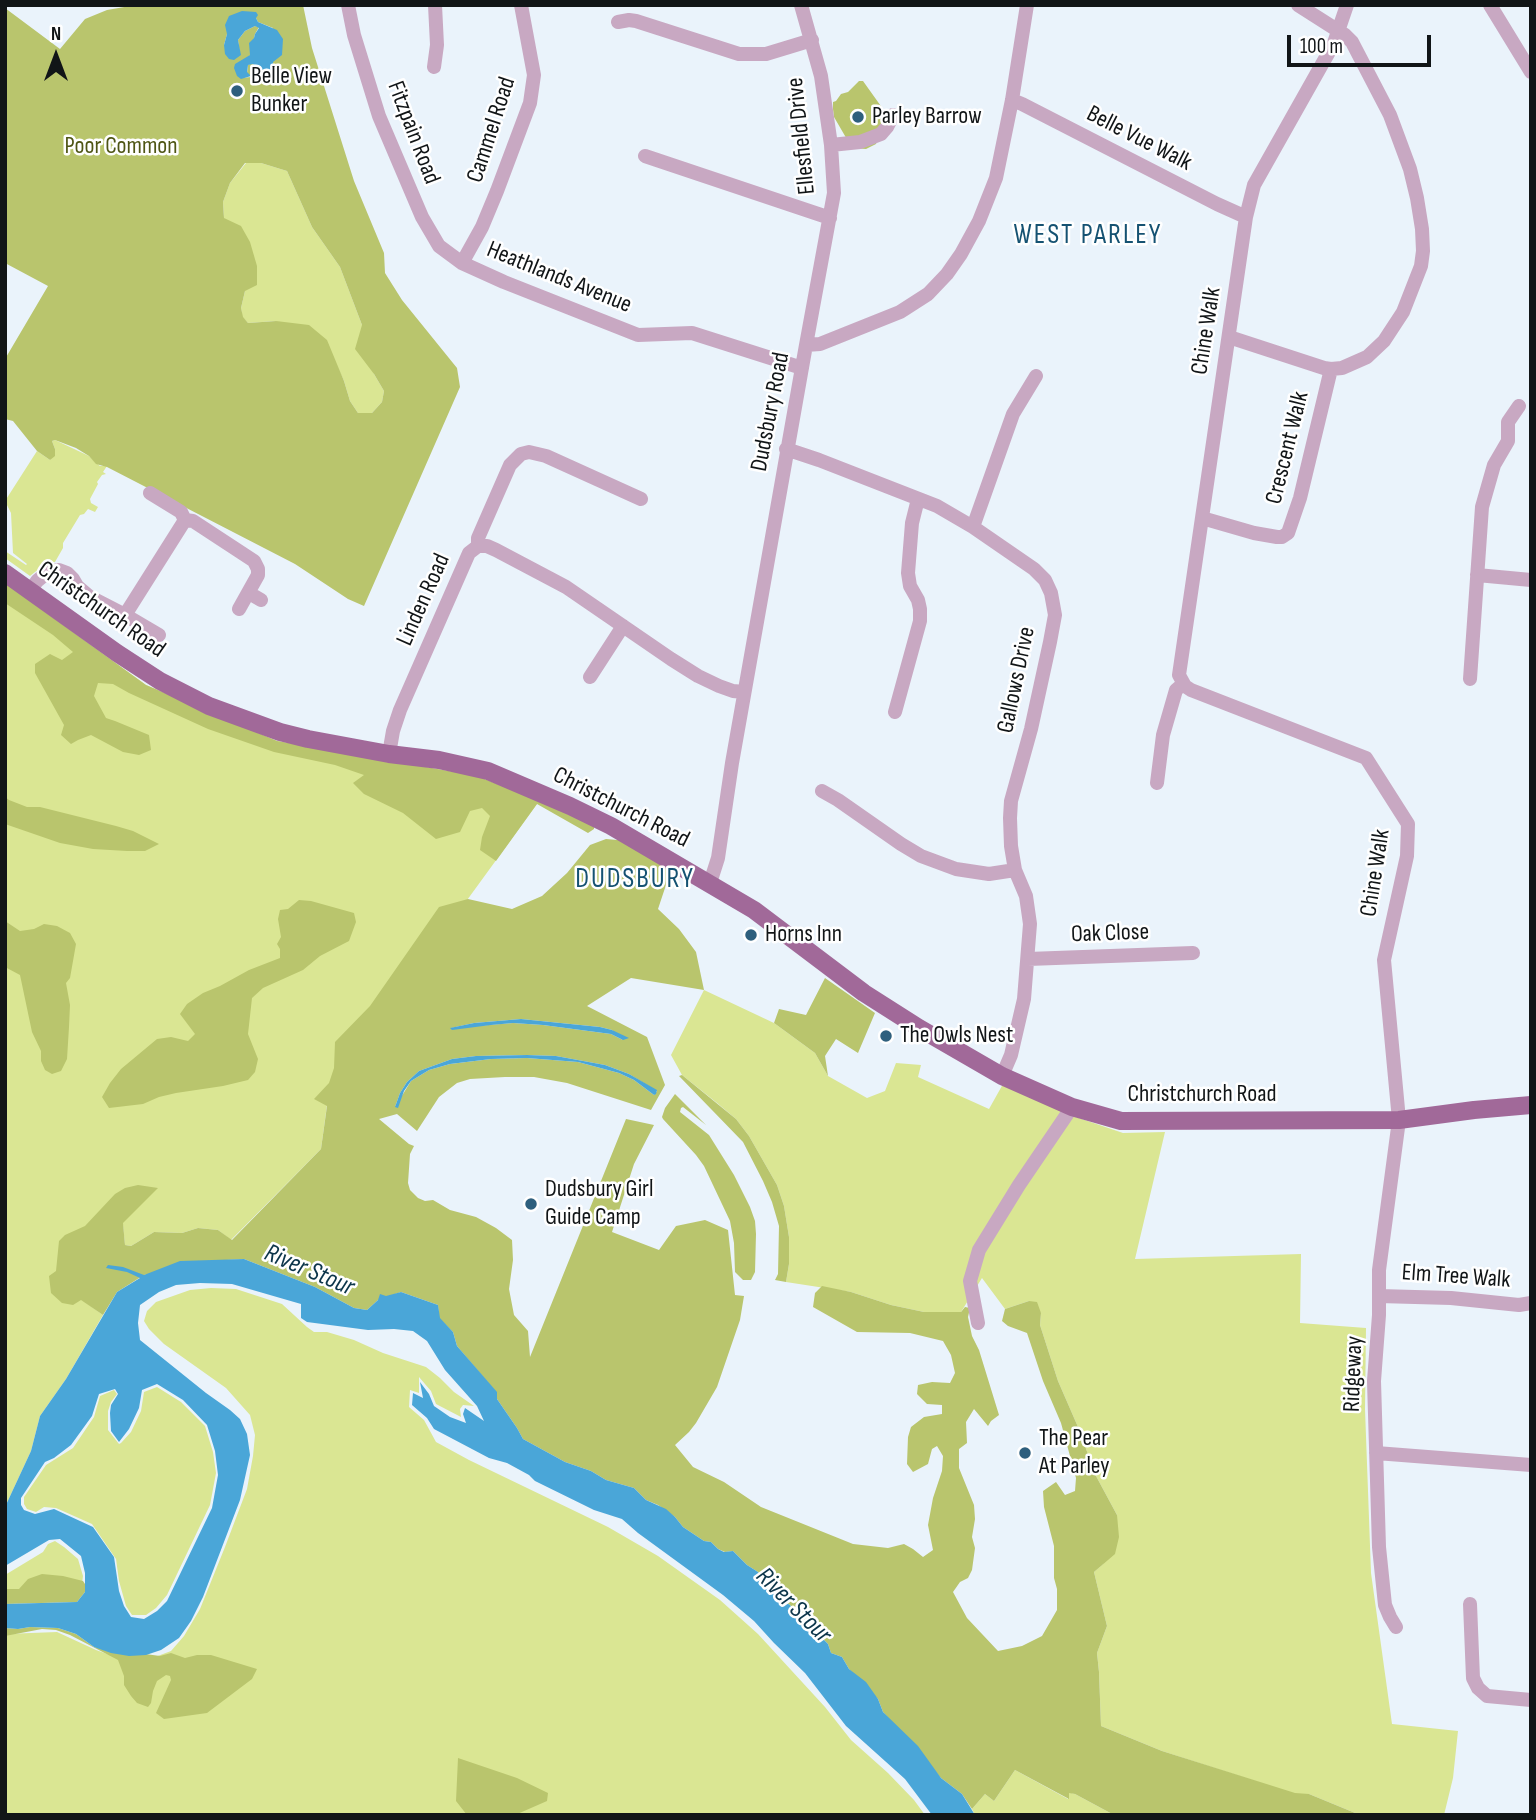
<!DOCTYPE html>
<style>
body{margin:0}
#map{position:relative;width:1536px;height:1820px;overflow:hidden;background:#eaf3fb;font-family:"Sofia Sans Condensed",sans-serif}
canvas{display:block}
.frame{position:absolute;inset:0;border:7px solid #111517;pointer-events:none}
.north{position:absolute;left:21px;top:21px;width:70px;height:70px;-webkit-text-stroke:5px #fff;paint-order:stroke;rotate:0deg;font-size:19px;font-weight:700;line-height:28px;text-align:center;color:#111517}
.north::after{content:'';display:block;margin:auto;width:24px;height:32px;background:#111517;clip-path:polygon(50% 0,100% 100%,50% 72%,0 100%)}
.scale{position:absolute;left:1287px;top:35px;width:144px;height:32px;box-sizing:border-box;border:4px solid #111517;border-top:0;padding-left:9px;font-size:21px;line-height:24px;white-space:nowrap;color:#111517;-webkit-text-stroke:5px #fff;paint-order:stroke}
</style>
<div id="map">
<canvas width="1536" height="1820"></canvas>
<div class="frame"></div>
<div class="north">N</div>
<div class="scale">100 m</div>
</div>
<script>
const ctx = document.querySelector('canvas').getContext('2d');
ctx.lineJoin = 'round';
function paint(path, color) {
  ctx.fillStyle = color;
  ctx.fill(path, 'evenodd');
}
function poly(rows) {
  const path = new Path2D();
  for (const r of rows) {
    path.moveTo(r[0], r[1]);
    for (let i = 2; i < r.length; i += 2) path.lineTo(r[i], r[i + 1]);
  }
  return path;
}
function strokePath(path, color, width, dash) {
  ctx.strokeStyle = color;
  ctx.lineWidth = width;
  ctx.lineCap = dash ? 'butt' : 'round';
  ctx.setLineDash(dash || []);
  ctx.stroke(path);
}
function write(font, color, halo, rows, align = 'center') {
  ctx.font = font + ' "Sofia Sans Condensed",sans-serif';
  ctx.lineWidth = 5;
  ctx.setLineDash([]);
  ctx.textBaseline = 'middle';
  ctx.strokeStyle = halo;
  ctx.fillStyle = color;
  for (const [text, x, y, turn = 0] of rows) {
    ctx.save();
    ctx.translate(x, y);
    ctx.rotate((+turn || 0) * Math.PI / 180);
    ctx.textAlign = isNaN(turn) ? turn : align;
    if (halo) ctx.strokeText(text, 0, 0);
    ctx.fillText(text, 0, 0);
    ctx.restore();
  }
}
paint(poly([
 [246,163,261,163,287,171,312,227,340,267,362,325,374,374,384,391,382,402,372,413,358,413,350,401,344,381,336,364,276,321,248,323,242,317,241,308,245,291,224,218,223,202,230,183],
 [55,440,89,456,100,466,107,466,103,472,106,474,102,475,97,482,98,484,90,499,91,503,98,507,95,512,88,509,84,514,80,515,63,543,63,548,55,562,45,564,30,576,5,558,5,551,26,565,27,564,13,553,11,513,5,501,37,451,50,460,55,449,52,441],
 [5,583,146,685,277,741,477,776,537,804,462,907,327,1105,321,1149,231,1240,218,1230,198,1228,182,1233,154,1232,136,1243,131,1246,125,1245,123,1225,81,1299,103,1315,66,1379,40,1416,31,1451,5,1507],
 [704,990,774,1023,815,1053,828,1076,867,1098,885,1091,896,1063,921,1065,918,1077,989,1109,1003,1084,1073,1116,1123,1133,1165,1132,1135,1259,1301,1254,1300,1323,1366,1328,1365,1409,1371,1573,1392,1724,1458,1731,1453,1778,1444,1815,1360,1815,1309,1794,1295,1794,1162,1751,1101,1726,1099,1672,1097,1653,1107,1626,1094,1572,1103,1564,1117,1515,1096,1476,1078,1427,1058,1381,1040,1325,1041,1313,1029,1301,1005,1309,982,1278,961,1312,924,1312,891,1305,851,1292,786,1282,789,1264,789,1237,784,1206,777,1185,749,1136,736,1119,717,1103,682,1075,671,1055],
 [211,1288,236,1289,282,1304,307,1327,314,1332,327,1332,354,1340,383,1353,426,1367,440,1378,454,1392,474,1406,463,1405,460,1409,461,1417,436,1404,431,1391,419,1377,419,1393,410,1390,409,1407,424,1420,436,1442,469,1460,608,1527,658,1556,720,1600,758,1634,825,1707,851,1740,888,1773,914,1800,925,1815,5,1815,5,1634,57,1632,96,1650,121,1659,155,1657,171,1651,184,1636,200,1609,225,1547,247,1489,253,1456,255,1435,250,1415,226,1388,164,1344,149,1329,144,1321,147,1311,156,1302,190,1290],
 [157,1387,181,1402,205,1426,213,1452,216,1473,210,1505,167,1595,156,1608,146,1615,132,1615,126,1606,119,1581,116,1559,92,1524,56,1508,44,1507,36,1512,27,1509,24,1504,24,1497,46,1465,73,1448,94,1417,100,1396,114,1390,117,1394,111,1402,108,1411,108,1430,119,1444,121,1443,131,1432,141,1411,144,1392],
 [55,1541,64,1547,78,1559,83,1576,81,1591,5,1601,5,1575,43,1552,48,1544],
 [1015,1770,1068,1799,1068,1792,1075,1794,1114,1815,975,1815,972,1809,985,1794,994,1801]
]), '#dae693');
paint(poly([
 [136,5,303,5,312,48,354,181,384,253,385,273,402,300,457,368,460,387,364,606,348,599,295,564,107,467,96,464,89,456,76,448,55,440,52,441,55,449,55,456,50,460,37,451,13,421,5,419,5,359,48,286,5,263,5,8,60,49,85,19,107,10],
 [256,18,258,22,273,28,273,66,257,67,253,63,248,65,247,73,251,77,241,78,250,55,255,34,259,27,255,26,245,31,238,40,240,55,224,45,227,34],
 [245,163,261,163,287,171,312,227,340,267,362,325,355,349,374,374,384,391,382,402,372,413,358,413,350,401,344,381,327,340,309,325,276,321,248,323,243,317,241,308,245,291,257,285,257,266,250,242,241,226,224,218,223,202,230,183],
 [859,81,863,81,883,109,882,126,876,144,866,149,852,148,834,117,833,109,833,102,836,101,841,94,848,92],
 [5,583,146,685,232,722,277,741,477,776,594,822,594,829,588,833,537,804,496,861,480,850,482,837,490,816,482,808,470,811,460,832,436,839,403,813,364,794,353,783,364,775,335,765,274,752,208,729,129,693,113,684,98,683,94,696,106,718,115,721,149,735,151,750,139,755,123,752,91,735,78,740,71,744,61,735,64,725,35,673,35,664,50,654,62,660,73,652,53,635,5,603],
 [5,797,9,800,27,807,40,807,116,826,133,831,159,844,145,851,127,851,93,849,60,843,5,824],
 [606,839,629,841,672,867,658,909,679,929,696,952,704,990,631,978,587,1006,647,1037,665,1085,651,1110,567,1083,534,1077,505,1077,470,1079,457,1083,439,1097,417,1131,397,1114,379,1119,409,1144,414,1146,410,1154,408,1183,410,1190,418,1198,425,1201,433,1200,450,1210,476,1217,496,1228,512,1240,513,1260,509,1289,514,1315,528,1331,530,1357,626,1119,654,1125,634,1164,612,1232,659,1250,676,1226,705,1220,728,1230,735,1295,744,1296,740,1320,717,1387,696,1423,689,1432,675,1445,693,1467,724,1482,761,1507,853,1544,888,1548,904,1544,913,1549,923,1557,933,1550,928,1525,933,1498,942,1471,943,1456,937,1446,932,1449,928,1464,913,1472,907,1464,908,1437,911,1427,924,1417,942,1414,942,1405,927,1404,917,1394,918,1385,932,1382,950,1383,955,1373,951,1355,943,1341,910,1333,857,1332,813,1307,815,1293,822,1286,851,1292,891,1305,924,1312,961,1312,965,1307,970,1308,968,1317,972,1336,979,1350,999,1415,991,1421,988,1426,974,1409,966,1422,967,1443,959,1449,959,1468,974,1505,975,1519,972,1537,975,1548,972,1570,968,1578,960,1582,953,1592,967,1618,998,1651,1022,1646,1042,1636,1057,1610,1057,1589,1054,1578,1054,1546,1044,1507,1043,1491,1056,1482,1065,1495,1075,1491,1076,1478,1061,1423,1043,1381,1027,1333,1008,1326,1002,1321,1005,1309,1029,1301,1037,1302,1041,1313,1040,1325,1058,1381,1078,1427,1096,1476,1117,1515,1119,1537,1115,1554,1094,1572,1107,1626,1097,1653,1099,1672,1101,1726,1162,1751,1295,1793,1309,1794,1360,1815,1114,1815,1075,1794,1069,1793,1069,1799,1015,1770,994,1801,985,1794,972,1809,962,1794,941,1778,883,1712,878,1699,849,1669,842,1657,831,1653,828,1644,811,1627,797,1616,790,1605,778,1598,758,1572,747,1565,733,1551,725,1552,718,1549,711,1542,704,1541,683,1527,675,1517,658,1505,646,1500,634,1488,606,1480,591,1471,565,1462,523,1439,517,1428,497,1399,496,1392,457,1346,453,1332,439,1318,438,1305,401,1292,378,1300,367,1310,354,1308,315,1287,244,1259,226,1260,144,1275,117,1292,103,1315,81,1300,73,1305,62,1303,51,1293,49,1276,56,1271,59,1241,65,1235,85,1226,115,1194,125,1188,138,1185,158,1188,123,1223,125,1245,131,1246,136,1243,154,1232,182,1233,198,1228,218,1230,232,1240,321,1149,327,1106,314,1099,329,1083,334,1068,335,1042,370,1006,439,907,468,899,512,909,542,896,567,873,590,845],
 [521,1019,600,1027,612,1030,623,1040,611,1034,543,1025,513,1023,451,1028,474,1023],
 [527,1055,556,1056,605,1065,629,1074,657,1091,654,1095,634,1080,619,1073,578,1062,527,1058,491,1059,450,1064,429,1070,411,1081,395,1107,400,1093,407,1082,419,1071,452,1059,476,1056],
 [299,900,311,901,354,913,356,922,349,941,320,956,303,970,263,988,252,998,248,1034,258,1059,255,1072,248,1080,223,1086,176,1093,159,1097,143,1104,109,1108,102,1097,110,1083,121,1069,157,1039,171,1037,188,1041,195,1034,180,1014,187,1004,203,993,220,986,249,970,280,958,280,949,277,944,281,937,278,919,280,910,288,909],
 [5,921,20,931,34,929,44,924,57,926,70,933,76,944,70,978,66,983,70,1005,69,1027,67,1059,61,1071,52,1074,45,1070,41,1061,41,1051,32,1032,20,975,5,967],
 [825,978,875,1013,858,1053,836,1039,825,1056,828,1076,815,1053,774,1023,779,1009,806,1015],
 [682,1075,736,1119,749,1136,777,1185,784,1206,789,1237,789,1264,786,1282,775,1280,778,1274,779,1226,772,1202,763,1181,743,1142,679,1076],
 [675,1094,706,1125,683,1107,681,1108,680,1112,709,1135,734,1175,750,1207,755,1221,756,1234,755,1272,751,1280,743,1280,735,1272,734,1243,730,1221,704,1166,696,1155,663,1119,662,1117,665,1108],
 [42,1574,63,1576,83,1581,85,1584,85,1592,77,1602,5,1604,5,1589,19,1589,28,1579],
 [30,1627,58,1628,76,1634,94,1647,160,1656,171,1653,185,1658,197,1655,211,1655,257,1669,252,1679,207,1713,164,1719,156,1713,171,1680,170,1676,166,1675,157,1681,153,1691,151,1703,148,1707,137,1703,131,1696,124,1685,124,1676,118,1660,70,1635,56,1630,42,1629,5,1636,5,1628,18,1629],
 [458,1758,517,1778,548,1793,547,1801,515,1815,467,1815,456,1801]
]), '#b9c56d');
paint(poly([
 [242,11,256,12,258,15,256,18,258,22,277,30,283,39,282,55,273,62,273,66,275,70,270,71,259,70,253,64,248,65,247,72,251,76,241,79,237,76,234,68,235,64,250,55,249,43,254,38,255,34,259,28,255,26,245,31,238,40,241,55,234,60,229,59,225,54,224,45,227,34,225,25,229,16],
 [521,1019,600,1027,612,1030,629,1038,623,1040,611,1034,543,1025,513,1023,491,1025,452,1030,450,1028,474,1023],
 [527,1055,556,1056,605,1065,629,1074,657,1090,656,1094,654,1095,634,1080,619,1073,578,1062,527,1058,491,1059,450,1064,429,1070,411,1081,404,1091,398,1108,395,1107,400,1093,407,1082,419,1071,452,1059,476,1056],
 [244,1259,315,1287,354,1308,367,1310,378,1300,380,1294,386,1296,401,1292,438,1305,440,1318,453,1332,457,1346,497,1392,497,1399,517,1428,523,1439,565,1462,591,1471,606,1480,634,1488,646,1500,666,1509,675,1517,683,1527,704,1541,711,1542,718,1549,724,1552,733,1551,747,1565,758,1572,778,1598,790,1605,797,1616,811,1627,828,1644,831,1653,842,1657,849,1669,866,1682,878,1699,883,1712,918,1746,941,1778,962,1794,975,1815,932,1815,905,1779,846,1726,805,1673,774,1643,754,1621,723,1595,638,1533,622,1519,594,1510,535,1481,529,1475,507,1463,489,1458,434,1429,427,1418,412,1405,413,1393,423,1398,420,1382,429,1394,434,1406,450,1417,466,1423,463,1414,465,1408,484,1421,477,1406,445,1370,427,1341,413,1331,394,1329,368,1330,307,1322,301,1318,301,1304,232,1284,200,1283,176,1285,159,1292,140,1305,138,1323,140,1340,206,1393,230,1410,240,1419,247,1434,250,1455,240,1500,203,1597,191,1621,179,1638,161,1650,146,1655,129,1656,111,1653,94,1647,76,1634,58,1628,30,1627,18,1629,5,1628,5,1604,77,1602,85,1592,85,1573,81,1556,60,1539,49,1540,5,1566,5,1507,31,1451,40,1416,66,1379,117,1292,140,1278,127,1272,106,1268,108,1265,123,1267,144,1275,180,1261],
 [157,1384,183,1400,207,1425,215,1451,218,1475,212,1508,167,1601,157,1611,144,1619,131,1617,124,1606,119,1591,114,1557,93,1527,54,1509,35,1514,24,1510,21,1505,21,1498,45,1462,54,1458,71,1445,92,1416,99,1394,115,1389,118,1394,111,1405,110,1413,111,1431,119,1442,129,1429,139,1408,142,1390]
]), '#4aa6d8');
strokePath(poly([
 [348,5,354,35,379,116,422,217,439,246,462,263,504,282,638,335,692,333,802,368],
 [801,5,821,76,831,145,834,193,806,345],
 [1347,5,1334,43,1254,185,1246,217,1179,675,1185,686,1191,690,1366,758,1408,824,1407,856,1384,960,1399,1120,1379,1270,1379,1315,1374,1381,1379,1547,1385,1605,1390,1617,1396,1627],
 [1490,5,1531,72],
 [618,22,629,20,636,21,739,54,766,54,812,40],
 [434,67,437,45,435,5],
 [1012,100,1022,104,1217,204,1246,217],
 [831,145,860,142,881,134,887,127,893,115],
 [645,156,830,218],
 [462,263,482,227,497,191,530,103,534,75,521,5],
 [1229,337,1324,368,1331,369],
 [786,449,819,460,937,506,973,527,1034,569,1045,580,1051,593,1055,615,1050,642,1031,729,1011,801,1010,818,1011,846,1015,870,1026,896,1030,924,1024,999,1011,1055,1002,1076],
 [150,493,181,512,185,520,193,521,254,561,258,569,258,575,239,609],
 [1202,518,1254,533,1277,537,1282,537,1288,533,1300,498,1331,369,1342,368,1367,357,1384,341,1403,312,1421,266,1423,251,1422,229,1417,198,1410,169,1390,115,1352,42,1345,35,1298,5],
 [973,527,1013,414,1036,376],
 [478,546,478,538,510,465,521,454,529,452,546,456,641,499],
 [1477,575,1531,580],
 [30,591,37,581,49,571,59,570,67,573,73,579,77,586,90,597,125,615,185,520],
 [249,593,261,600],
 [125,615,159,635],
 [590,677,623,626],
 [1470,679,1482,507,1494,465,1508,441,1508,422,1519,406],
 [895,712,920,621,920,609,918,600,910,586,908,573,912,523,918,499],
 [389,754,393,731,400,710,469,553,478,546,487,546,496,550,566,587,671,659,698,676,719,686,733,691,744,692],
 [1157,783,1163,735,1176,690,1183,684],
 [822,791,838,800,901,844,921,856,956,869,989,874,1015,870],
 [710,883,718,858,732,763,806,345,820,344,900,312,928,294,947,274,961,254,979,221,996,178,1012,100,1027,5],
 [1028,959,1193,953],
 [1379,1296,1451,1298,1519,1305,1531,1303],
 [978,1323,970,1281,979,1250,1019,1185,1072,1107],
 [1376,1453,1531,1465],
 [1470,1604,1473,1678,1478,1688,1487,1696,1531,1700]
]), '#c8a8c2', 14);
strokePath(poly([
 [5,573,117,653,160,681,209,706,280,732,308,739,389,754,439,760,488,771,570,806,611,826,754,910,864,993,919,1028,1002,1076,1072,1107,1121,1121,1399,1120,1474,1110,1531,1105]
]), '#a16999', 18);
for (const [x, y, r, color] of [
 [237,91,7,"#2e5f7d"],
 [858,117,7,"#2e5f7d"],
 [751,935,7,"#2e5f7d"],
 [886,1036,7,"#2e5f7d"],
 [531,1204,7,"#2e5f7d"],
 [1025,1453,7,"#2e5f7d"]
]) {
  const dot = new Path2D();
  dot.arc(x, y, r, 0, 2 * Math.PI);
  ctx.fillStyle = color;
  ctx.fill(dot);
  strokePath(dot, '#fff', 2.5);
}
write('24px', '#111517', '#fff', [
 ["Belle View",251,77],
 ["Bunker",251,105],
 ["Parley Barrow",872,117],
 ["Horns Inn",765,935],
 ["The Owls Nest",900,1036],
 ["Dudsbury Girl",545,1190],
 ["Guide Camp",545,1218],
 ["The Pear",1039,1439],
 ["At Parley",1039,1467]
], 'left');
write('24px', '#111517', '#fff', [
 ["Cammel Road",492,130,-72],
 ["Fitzpain Road",413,133,69],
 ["Ellesfield Drive",802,136,-96],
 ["Belle Vue Walk",1139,139,27],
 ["Heathlands Avenue",559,278,22],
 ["Chine Walk",1207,331,-81],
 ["Dudsbury Road",771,412,-79],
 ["Crescent Walk",1288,448,-76],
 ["Linden Road",424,600,-66],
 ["Christchurch Road",101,610,35],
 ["Gallows Drive",1017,680,-78],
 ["Christchurch Road",621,808,27],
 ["Chine Walk",1376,873,-81],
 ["Oak Close",1110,934,-2],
 ["Christchurch Road",1202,1095],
 ["Elm Tree Walk",1456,1277,4],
 ["Ridgeway",1354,1374,-88]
]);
write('24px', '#4e5514', '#fff', [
 ["Poor Common",121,147]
]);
write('italic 26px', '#0c354a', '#fff', [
 ["River Stour",309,1271,23],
 ["River Stour",793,1606,45]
]);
ctx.letterSpacing = '2px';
write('28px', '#155272', '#fff', [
 ["WEST PARLEY",1088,236],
 ["DUDSBURY",635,880]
]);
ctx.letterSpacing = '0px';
</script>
